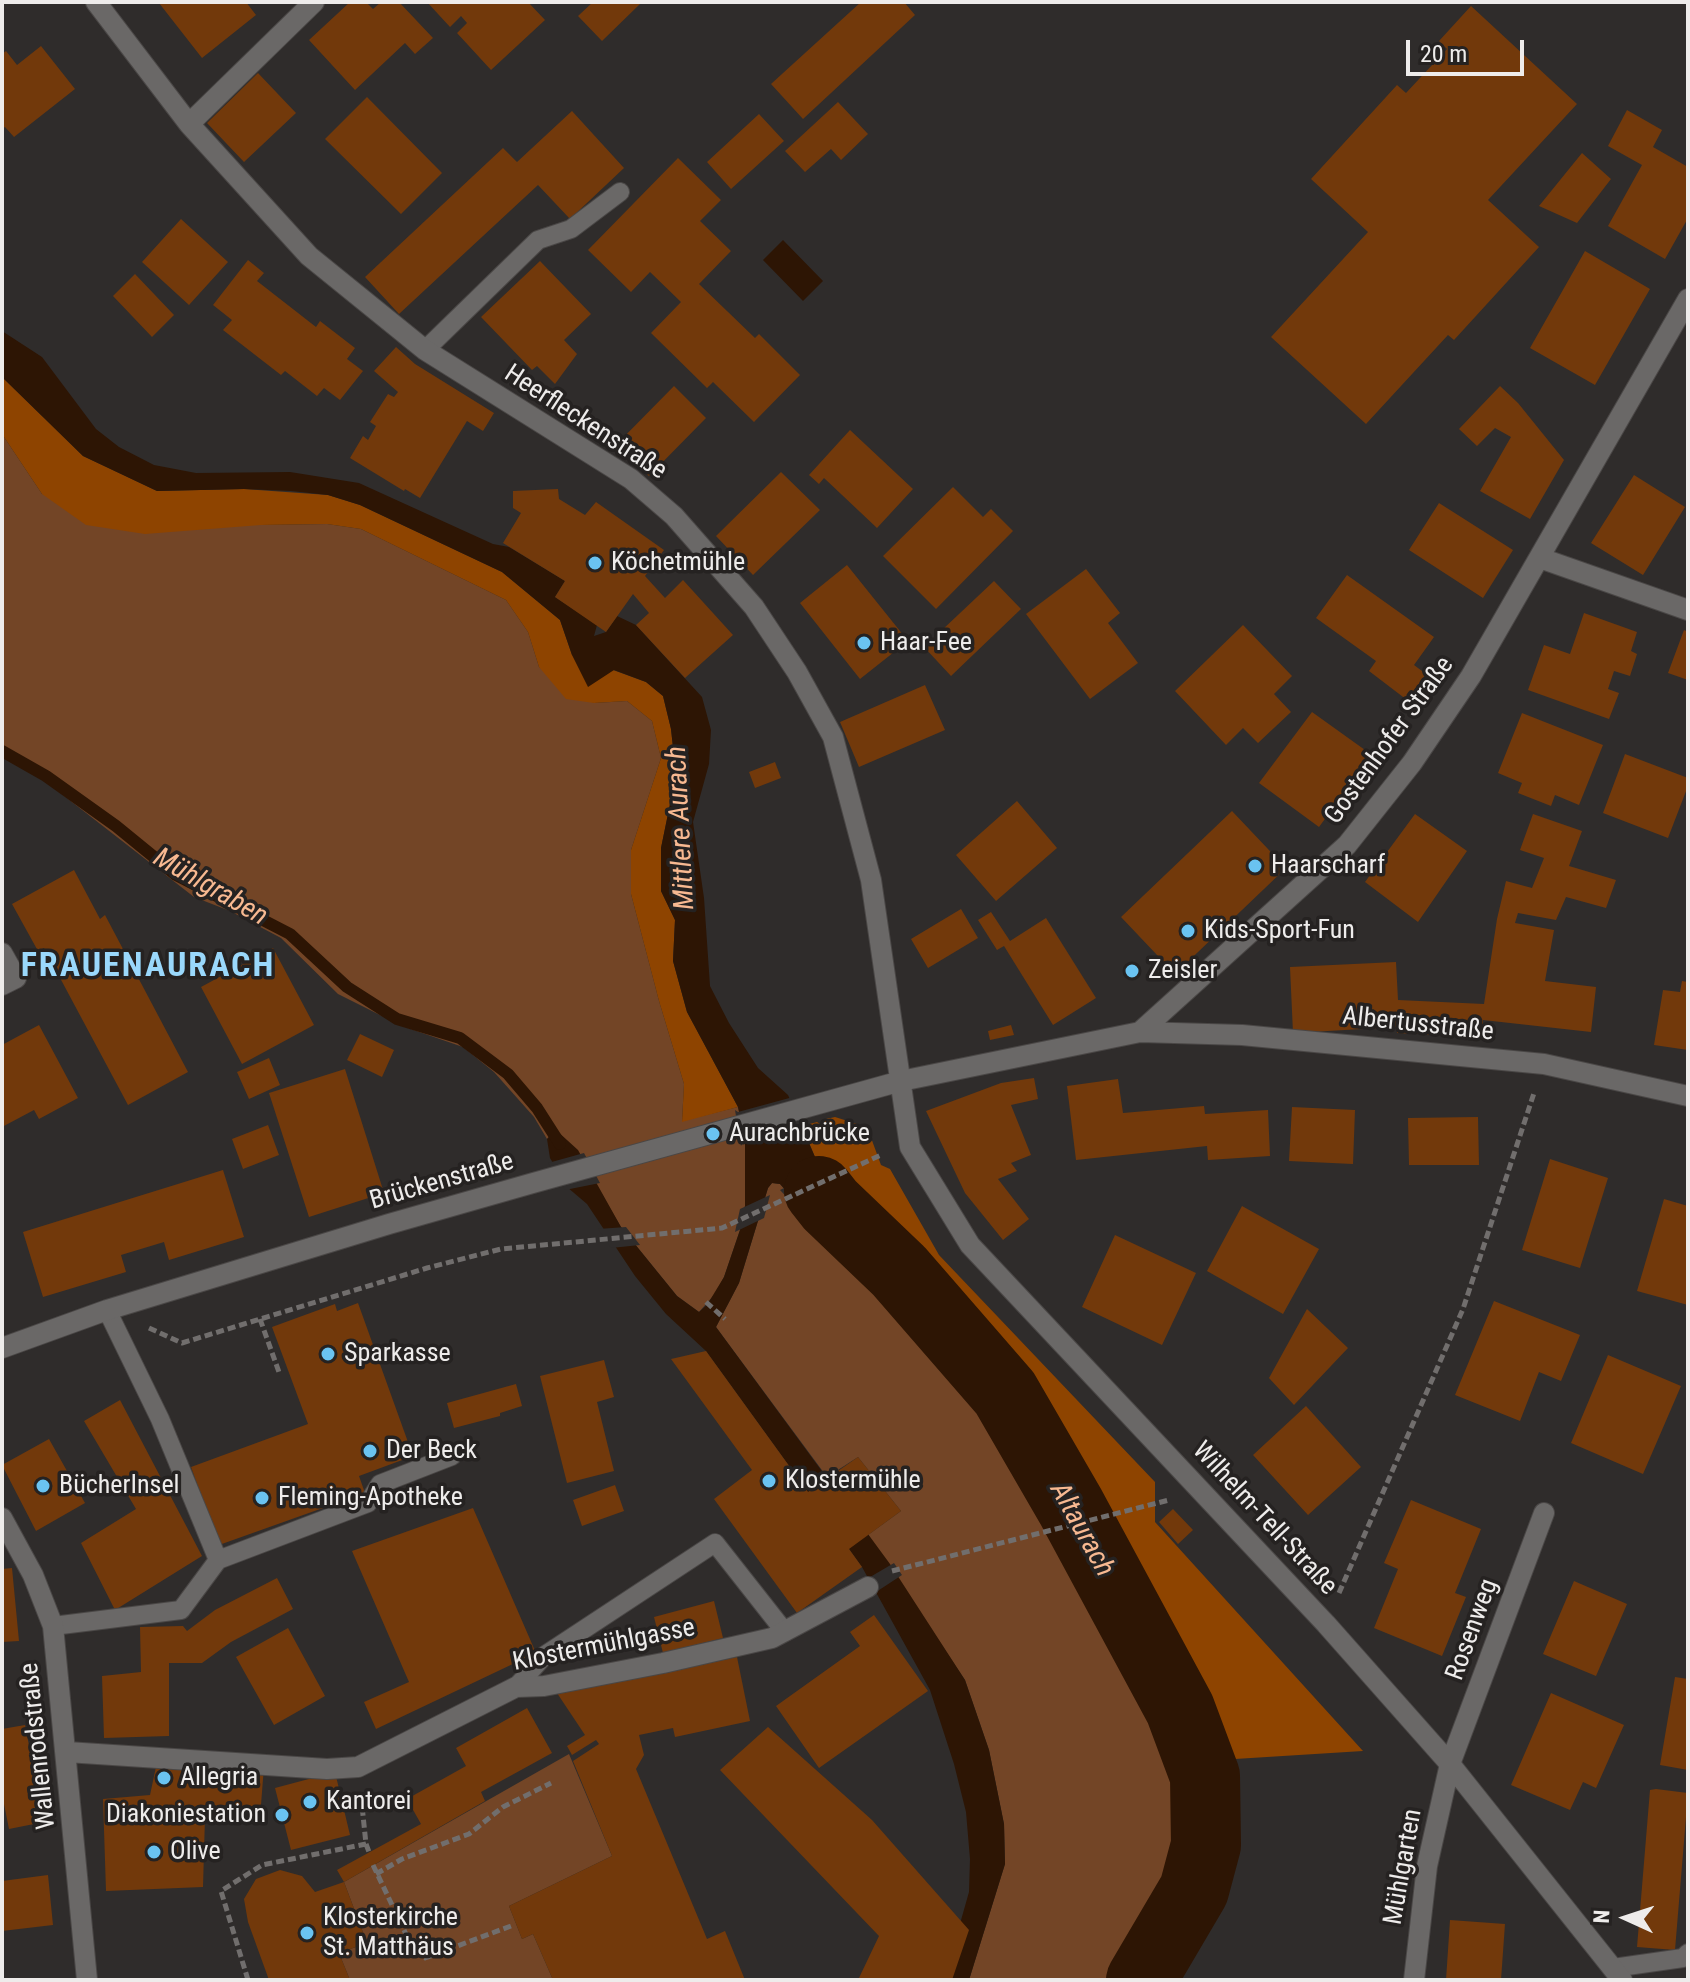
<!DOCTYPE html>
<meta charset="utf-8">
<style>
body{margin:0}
#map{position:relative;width:1690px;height:1982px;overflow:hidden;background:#2f2c2b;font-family:"Roboto Condensed",sans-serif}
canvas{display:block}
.frame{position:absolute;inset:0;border:4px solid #eeeceb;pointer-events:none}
.north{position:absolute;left:1586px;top:1878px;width:80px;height:80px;-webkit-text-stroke:6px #252221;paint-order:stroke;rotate:273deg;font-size:22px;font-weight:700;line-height:32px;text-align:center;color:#eeeceb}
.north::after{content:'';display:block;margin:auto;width:28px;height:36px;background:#eeeceb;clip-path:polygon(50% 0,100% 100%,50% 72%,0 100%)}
.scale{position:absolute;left:1406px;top:40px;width:118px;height:36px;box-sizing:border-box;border:4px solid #eeeceb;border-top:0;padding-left:10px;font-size:24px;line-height:28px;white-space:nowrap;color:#eeeceb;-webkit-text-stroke:6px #252221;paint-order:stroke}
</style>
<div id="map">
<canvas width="1690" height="1982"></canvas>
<div class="frame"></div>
<div class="north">N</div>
<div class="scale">20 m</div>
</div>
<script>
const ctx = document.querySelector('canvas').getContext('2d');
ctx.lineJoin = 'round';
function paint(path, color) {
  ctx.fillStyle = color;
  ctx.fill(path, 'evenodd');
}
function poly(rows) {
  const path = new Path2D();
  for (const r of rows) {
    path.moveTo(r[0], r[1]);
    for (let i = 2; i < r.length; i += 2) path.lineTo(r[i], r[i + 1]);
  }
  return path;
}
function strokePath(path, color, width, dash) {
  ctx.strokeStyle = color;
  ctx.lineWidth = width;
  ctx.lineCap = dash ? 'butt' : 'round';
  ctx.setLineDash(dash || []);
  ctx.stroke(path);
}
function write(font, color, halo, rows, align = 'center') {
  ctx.font = font + ' "Roboto Condensed",sans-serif';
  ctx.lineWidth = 7;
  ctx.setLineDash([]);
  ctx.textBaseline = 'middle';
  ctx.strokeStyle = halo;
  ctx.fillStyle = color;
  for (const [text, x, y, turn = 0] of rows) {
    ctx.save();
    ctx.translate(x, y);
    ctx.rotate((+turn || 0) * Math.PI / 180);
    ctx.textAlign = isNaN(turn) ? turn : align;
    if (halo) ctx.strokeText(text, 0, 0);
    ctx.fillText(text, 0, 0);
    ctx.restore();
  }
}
paint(poly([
 [2,434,42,494,261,525,327,524,361,529,506,600,528,632,539,667,594,703,627,701,652,721,661,758,631,850,631,894,659,1001,684,1084,682,1121,738,1107,745,1139,745,1206,740,1230,724,1277,715,1294,699,1312,677,1296,621,1227,594,1181,552,1133,547,1139,534,1117,494,1072,463,1047,402,1026,338,994,281,938,230,911,194,897,45,781,2,757],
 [772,1183,780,1184,812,1220,876,1268,992,1401,1075,1537,1180,1767,1183,1804,1172,1855,1114,1980,969,1980,1005,1864,1004,1824,989,1750,965,1680,868,1535,901,1511,858,1457,827,1477,716,1327,739,1283,768,1188],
 [569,1754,612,1856,509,1906,522,1939,533,1934,553,1980,350,1980,339,1953,367,1943,344,1882]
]), '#734526');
paint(poly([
 [2,377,83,456,157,491,244,489,328,495,360,505,502,572,560,620,572,655,646,682,663,696,671,729,676,775,661,848,661,891,675,920,673,961,687,1012,738,1107,682,1122,684,1084,659,1001,631,894,631,850,661,758,652,721,627,701,594,703,566,699,539,667,528,632,506,600,361,529,327,524,261,525,145,534,86,525,42,494,2,434],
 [835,1117,857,1124,870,1135,881,1165,890,1169,939,1255,1155,1482,1155,1522,1363,1751,1219,1760,1228,1851,1220,1885,1166,1980,1114,1980,1172,1855,1183,1804,1180,1767,1075,1537,992,1401,876,1268,899,1249,815,1157,802,1126,817,1122,823,1126,826,1119]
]), '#8e4400');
paint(poly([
 [783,240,823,281,803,301,763,260],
 [2,331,42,357,96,429,119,447,154,465,196,473,290,472,359,483,493,544,509,547,565,581,555,597,597,625,594,636,606,632,617,616,636,625,702,697,711,730,709,764,693,822,704,898,710,986,729,1023,758,1068,788,1095,815,1157,900,1249,876,1268,812,1220,780,1184,772,1183,768,1188,739,1283,716,1327,890,1564,965,1680,989,1750,1004,1824,1005,1864,969,1980,944,1980,969,1892,970,1859,966,1812,954,1764,930,1690,862,1567,808,1492,706,1351,666,1314,635,1276,587,1204,567,1187,550,1158,547,1139,556,1130,578,1150,621,1227,677,1296,699,1312,707,1305,724,1277,740,1230,745,1206,745,1139,738,1107,687,1012,673,961,675,920,661,891,661,848,676,775,671,729,663,696,646,682,614,670,588,687,572,655,560,620,502,572,360,505,328,495,291,491,244,489,157,491,83,456,2,377]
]), '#2d1504');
paint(poly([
 [793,1097,805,1125,743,1142,741,1146,735,1110,738,1112],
 [584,1153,600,1183,565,1190,548,1163],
 [828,1167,841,1182,794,1205,780,1190],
 [770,1195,764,1218,735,1232,740,1209],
 [626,1227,640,1245,611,1248,598,1229],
 [894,1563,902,1575,873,1594,865,1580]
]), '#2f2c2b');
strokePath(poly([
 [2,751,46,776,116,826,176,875,290,934,347,987,397,1019,460,1038,508,1074,537,1108,560,1144]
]), '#2d1504', 12);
strokePath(poly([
 [819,1191,830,1205,899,1271,1005,1393,1071,1507,1180,1709,1205,1776,1206,1845,1194,1890,1141,1980]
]), '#2d1504', 70);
paint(poly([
 [160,2,246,2,256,15,202,58,159,3],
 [350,2,366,2,373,9,381,2,399,2,433,38,415,54,405,43,355,90,309,40],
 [427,2,528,2,545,20,491,70,457,33,467,23,461,16,450,27],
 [593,2,637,2,640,4,602,41,578,16],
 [861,2,904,2,915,15,803,119,771,84],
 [1471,6,1577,104,1488,200,1539,247,1454,340,1448,335,1366,424,1271,337,1368,232,1311,179,1397,85,1406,93,1447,49,1439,41],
 [41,46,75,89,14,137,5,127,2,129,2,54,6,51,17,65],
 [258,73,296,113,244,162,207,123],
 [367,97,442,173,401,214,325,139],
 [838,102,868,134,841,160,831,149,805,172,785,151],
 [1627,110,1662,130,1653,147,1688,167,1688,218,1665,259,1608,226,1642,165,1608,146],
 [572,111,624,168,570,219,538,185,399,314,365,277,503,148,517,162],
 [759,114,784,141,731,189,707,162],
 [1582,153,1611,179,1577,223,1539,206],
 [678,158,721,200,700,221,731,251,699,284,755,338,759,334,800,375,754,422,713,382,707,388,651,333,681,302,650,272,631,292,588,250],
 [181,219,228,262,189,305,142,262],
 [1585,251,1650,289,1595,385,1530,348],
 [248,260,264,273,257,281,316,327,320,321,355,348,347,359,363,371,340,400,324,388,317,396,285,371,281,375,223,330,232,320,213,305],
 [540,261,591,314,564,340,577,354,555,384,537,366,532,370,481,317],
 [135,274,174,315,152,337,113,296],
 [396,347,415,364,494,413,483,431,467,421,420,498,405,489,404,491,350,458,363,436,368,440,376,426,370,422,388,394,394,397,398,392,374,371],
 [674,386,706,418,649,476,613,448],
 [1500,386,1518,403,1564,460,1530,519,1480,491,1511,437,1495,428,1477,446,1459,429],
 [850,430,913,489,877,528,824,478,819,484,809,475],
 [781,472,820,510,753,575,716,536],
 [1634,475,1685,507,1643,575,1591,543],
 [953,487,983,517,991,509,1013,531,936,609,883,556],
 [558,489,559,499,585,515,596,502,664,550,645,576,665,598,683,580,733,635,685,678,636,625,649,613,633,594,606,632,555,597,565,581,503,543,521,513,513,508,513,491],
 [1439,503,1513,550,1483,598,1409,550],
 [847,565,908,641,860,679,800,603],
 [1086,569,1120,613,1108,623,1138,663,1090,699,1026,614],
 [1347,575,1434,637,1414,665,1426,674,1407,700,1369,671,1376,661,1316,618],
 [994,581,1021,609,951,676,924,647],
 [1584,613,1637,632,1631,651,1637,654,1630,676,1614,671,1608,689,1619,693,1609,719,1528,690,1544,645,1570,654],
 [1243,625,1292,676,1274,694,1291,712,1258,743,1243,728,1226,745,1175,691],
 [1684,630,1688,632,1688,680,1668,673],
 [925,685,945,730,859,767,840,722],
 [1312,712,1372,755,1319,827,1259,783],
 [1522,713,1603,745,1579,805,1555,795,1551,806,1518,793,1522,783,1498,773],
 [1625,754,1688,778,1688,786,1668,838,1603,813],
 [775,762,781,778,755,788,749,772],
 [1017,801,1057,848,996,901,956,855],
 [1232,811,1286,868,1175,974,1121,917],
 [1415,814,1467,851,1418,922,1365,882],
 [1533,814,1582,831,1569,866,1616,880,1606,908,1566,897,1556,920,1518,913,1515,923,1554,930,1545,981,1596,987,1591,1032,1483,1020,1483,1037,1397,1033,1397,1027,1293,1033,1290,967,1396,962,1398,1000,1484,1004,1497,919,1506,881,1532,888,1544,858,1520,850],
 [74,870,100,919,105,915,188,1072,128,1105,44,948,38,951,12,904],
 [961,909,978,938,928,968,911,939],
 [991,912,1010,941,1046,918,1096,998,1053,1025,1004,946,997,950,978,920],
 [273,948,314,1025,242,1064,201,987],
 [1682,981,1688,982,1688,1050,1654,1045,1663,990,1680,992],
 [39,1025,78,1098,39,1119,34,1110,2,1127,2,1045],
 [1011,1025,1014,1035,990,1040,988,1031],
 [360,1034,394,1050,382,1077,347,1060],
 [269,1058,280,1085,249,1099,237,1072],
 [345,1069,384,1193,309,1217,269,1093],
 [1034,1078,1038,1099,1011,1105,1031,1155,1011,1163,1017,1171,998,1179,1029,1219,1003,1240,965,1193,926,1111,1001,1083],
 [1118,1079,1123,1113,1204,1106,1205,1114,1268,1110,1270,1156,1208,1160,1207,1146,1076,1160,1067,1086],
 [1292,1107,1355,1110,1353,1164,1289,1161],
 [1478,1117,1479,1165,1409,1165,1408,1118],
 [268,1125,279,1155,243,1169,232,1139],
 [1550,1159,1608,1178,1580,1268,1522,1250],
 [223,1170,244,1237,169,1260,164,1242,121,1255,126,1272,43,1297,23,1232],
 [1664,1199,1688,1206,1688,1305,1637,1291],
 [1242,1206,1319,1249,1283,1314,1207,1271],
 [1115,1235,1196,1273,1162,1345,1082,1307],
 [1494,1301,1580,1335,1561,1381,1539,1372,1520,1421,1455,1395],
 [358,1303,413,1456,359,1476,365,1493,219,1545,191,1467,308,1424,272,1327,335,1304,337,1311],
 [1307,1309,1348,1348,1294,1405,1269,1378],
 [706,1351,808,1492,858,1457,901,1511,849,1549,862,1567,797,1613,714,1499,752,1470,671,1359],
 [1608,1355,1681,1386,1643,1474,1571,1443],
 [604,1360,614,1397,597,1402,614,1471,567,1483,540,1376],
 [516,1384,522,1406,500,1413,500,1416,454,1428,447,1403],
 [120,1400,202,1556,115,1610,81,1543,136,1509,84,1421],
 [1306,1406,1361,1467,1308,1515,1253,1455],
 [49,1439,85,1503,36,1531,2,1465],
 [615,1485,624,1511,582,1526,573,1500],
 [1411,1500,1481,1529,1455,1593,1466,1597,1442,1656,1374,1628,1398,1569,1384,1563],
 [473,1508,536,1653,376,1729,364,1702,409,1682,352,1551],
 [1173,1509,1193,1530,1178,1544,1159,1522],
 [12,1568,19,1641,2,1642,2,1569],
 [277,1578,293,1609,231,1642,202,1663,169,1663,169,1736,104,1738,102,1676,141,1672,140,1627,183,1626,187,1631,215,1610],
 [1574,1581,1627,1604,1596,1676,1543,1654],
 [714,1601,723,1638,663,1653,654,1617],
 [874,1615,928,1691,819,1768,776,1706,860,1646,850,1632],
 [288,1628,325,1696,274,1725,236,1657],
 [737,1657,750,1721,675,1737,673,1728,639,1735,644,1755,636,1769,707,1939,725,1931,745,1980,553,1980,533,1934,522,1939,509,1906,612,1856,573,1761,599,1744,596,1740,572,1755,567,1746,585,1735,557,1693,626,1675,628,1680],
 [1675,1677,1688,1679,1688,1770,1660,1765],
 [1551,1693,1624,1725,1596,1788,1583,1782,1570,1810,1511,1785],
 [527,1708,552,1753,481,1792,485,1801,344,1882,337,1870,421,1824,407,1799,466,1766,456,1748],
 [25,1725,44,1822,9,1829,2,1794,2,1729],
 [768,1727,872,1820,969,1930,952,1980,858,1980,879,1936,720,1770],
 [157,1762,264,1766,261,1805,205,1817,203,1887,106,1891,103,1799,150,1795],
 [335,1772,350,1835,291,1850,275,1788],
 [1656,1789,1688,1793,1675,1950,1637,1947,1650,1790],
 [280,1870,302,1876,315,1892,344,1882,367,1943,339,1953,350,1980,269,1980,248,1922,244,1899,256,1879],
 [48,1875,53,1925,2,1931,2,1881],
 [1450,1920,1505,1924,1501,1980,1446,1980]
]), '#72390b');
const lane = poly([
 [425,350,538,240,571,229,620,192],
 [107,1310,160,1419,218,1560],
 [53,1626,181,1610,218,1560,368,1503,380,1484,452,1456],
 [516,1687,545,1655,715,1543,785,1632],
 [1613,1968,1683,1958,1688,1953]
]);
const street = poly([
 [96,2,189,124,309,256,425,350,631,479,674,516,754,607,797,672,833,737,871,880,910,1147,970,1245,1326,1624,1450,1764,1622,1980],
 [189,124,314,2],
 [1540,558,1688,610],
 [2,953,16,978,2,985],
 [1140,1032,1242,1035,1544,1064,1688,1096],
 [2,1348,107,1310,389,1224,533,1183,901,1081,1140,1032,1347,845,1412,763,1471,676,1688,299],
 [2,1518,33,1575,53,1626,87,1980],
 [67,1752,327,1769,358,1767,516,1687,544,1686,663,1663,772,1638,868,1587],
 [1414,1980,1427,1866,1450,1764,1544,1513]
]);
strokePath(lane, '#4a4746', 20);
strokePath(street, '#4a4746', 22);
strokePath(poly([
 [706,1302,725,1319],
 [260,1319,280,1375],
 [149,1328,182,1343,427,1268,501,1249,722,1228,881,1155],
 [892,1571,1169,1500],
 [1339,1593,1463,1309,1534,1093],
 [366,1844,369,1852],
 [373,1865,414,1951,425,1958,511,1926],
 [376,1874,402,1859,469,1834,503,1807,551,1783],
 [248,1980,221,1891,262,1865,366,1844,361,1796]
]), '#716e6d', 5, [8, 4]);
strokePath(lane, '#6a6867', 18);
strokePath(street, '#6a6867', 20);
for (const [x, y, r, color] of [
 [595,563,8,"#6ac3f1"],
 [864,643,8,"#6ac3f1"],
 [1255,866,8,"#6ac3f1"],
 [1188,931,8,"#6ac3f1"],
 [1132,971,8,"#6ac3f1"],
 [713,1134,8,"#6ac3f1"],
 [328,1354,8,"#6ac3f1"],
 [370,1451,8,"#6ac3f1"],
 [769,1481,8,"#6ac3f1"],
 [43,1486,8,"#6ac3f1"],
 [262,1498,8,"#6ac3f1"],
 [164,1778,8,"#6ac3f1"],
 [310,1802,8,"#6ac3f1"],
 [282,1815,8,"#6ac3f1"],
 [154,1852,8,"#6ac3f1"],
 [307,1933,8,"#6ac3f1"]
]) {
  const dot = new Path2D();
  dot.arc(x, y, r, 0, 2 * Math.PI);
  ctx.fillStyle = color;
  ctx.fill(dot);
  strokePath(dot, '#252221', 3);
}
write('26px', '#eeeceb', '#252221', [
 ["Heerfleckenstraße",585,423,33],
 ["Gostenhofer Straße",1390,741,-54],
 ["Albertusstraße",1418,1025,6],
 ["Brückenstraße",442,1182,-16],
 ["Wilhelm-Tell-Straße",1264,1519,47],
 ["Rosenweg",1473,1630,-70],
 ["Klostermühlgasse",604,1646,-11],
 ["Wallenrodstraße",39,1746,-96],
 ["Mühlgarten",1404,1867,-80]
]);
write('26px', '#eeeceb', '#252221', [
 ["Köchetmühle",611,563],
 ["Haar-Fee",880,643],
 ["Haarscharf",1271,866],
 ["Kids-Sport-Fun",1204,931],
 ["Zeisler",1148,971],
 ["Aurachbrücke",729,1134],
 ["Sparkasse",344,1354],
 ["Der Beck",386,1451],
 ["Klostermühle",785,1481],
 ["BücherInsel",59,1486],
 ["Fleming-Apotheke",278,1498],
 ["Allegria",180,1778],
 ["Kantorei",326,1802],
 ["Diakoniestation",266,1815,"right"],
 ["Olive",170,1852],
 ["Klosterkirche",323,1918],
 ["St. Matthäus",323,1948]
], 'left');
write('italic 28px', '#f8b991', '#252221', [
 ["Mittlere Aurach",682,828,-93],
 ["Mühlgraben",210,888,30],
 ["Altaurach",1081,1530,61]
]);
ctx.letterSpacing = '2px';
write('bold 34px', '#9ad8fb', '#252221', [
 ["FRAUENAURACH",148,967]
]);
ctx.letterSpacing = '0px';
</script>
